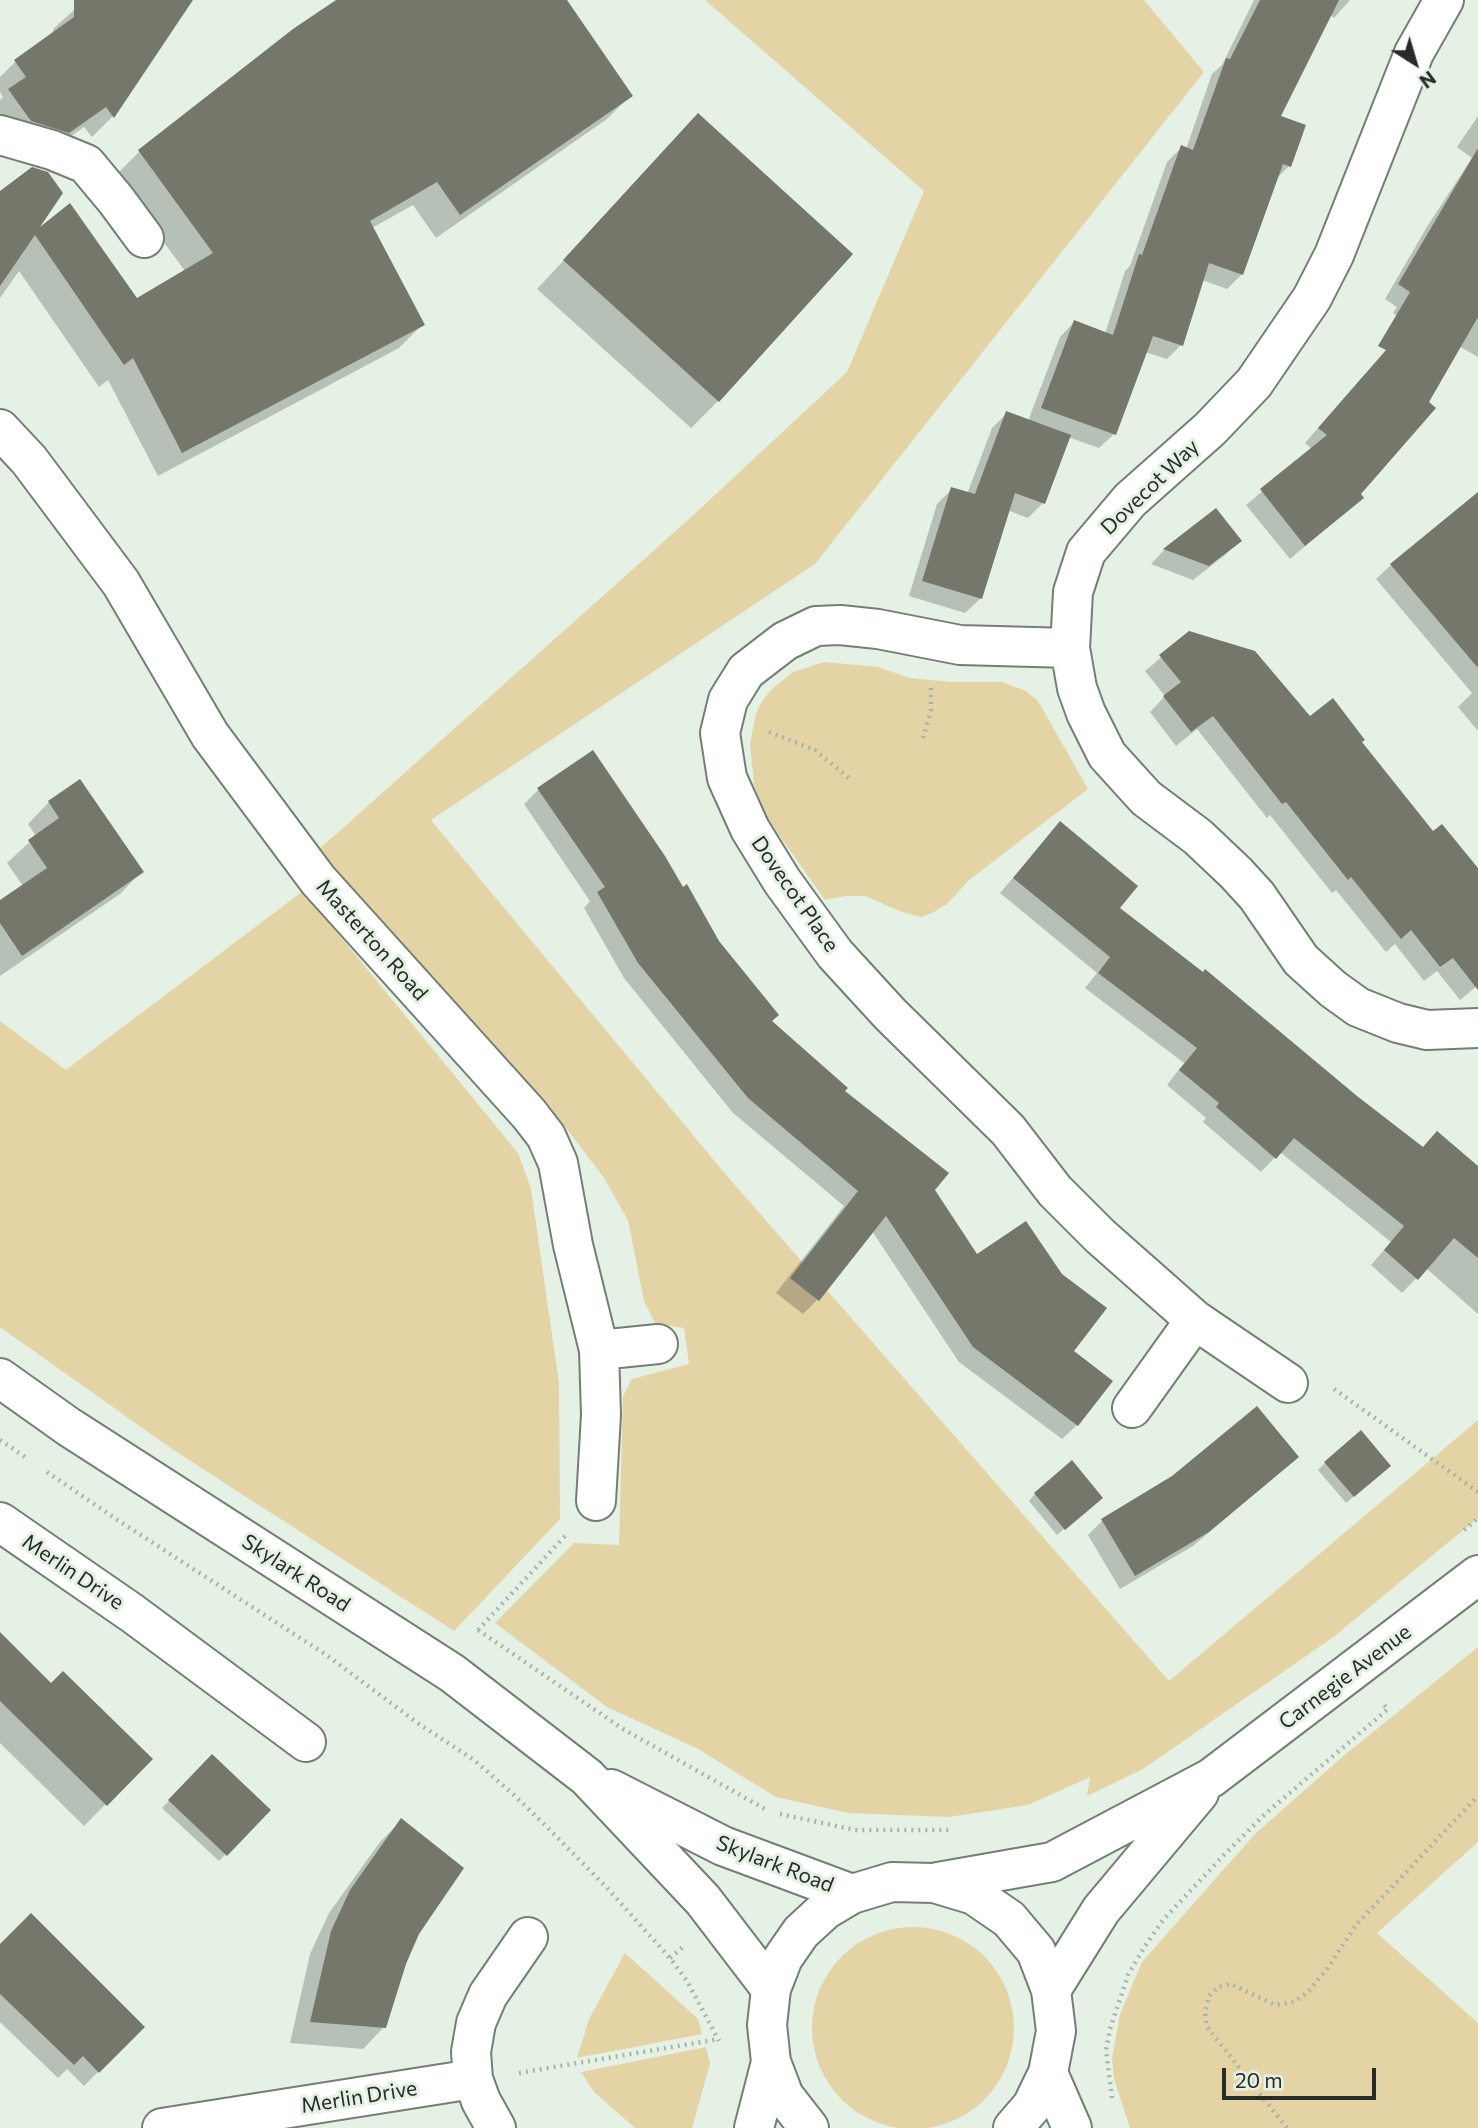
<!DOCTYPE html>
<style>
body{margin:0}
#map{position:relative;width:1478px;height:2128px;overflow:hidden;background:#e5f1e5;font-family:Commissioner,sans-serif}
canvas{display:block}
.north{position:absolute;left:1380px;top:28px;width:70px;height:70px;-webkit-text-stroke:5px #e5f1e5;paint-order:stroke;rotate:143deg;font-size:19px;font-weight:700;line-height:28px;text-align:center;color:#272c27}
.north::after{content:'';display:block;margin:auto;width:24px;height:32px;background:#272c27;clip-path:polygon(50% 0,100% 100%,50% 72%,0 100%)}
.scale{position:absolute;left:1222px;top:2068px;width:154px;height:32px;box-sizing:border-box;border:4px solid #272c27;border-top:0;padding-left:9px;font-size:21px;line-height:24px;white-space:nowrap;color:#272c27;-webkit-text-stroke:5px #e5f1e5;paint-order:stroke}
</style>
<div id="map">
<canvas width="1478" height="2128"></canvas>
<div class="north">N</div>
<div class="scale">20 m</div>
</div>
<script>
const ctx = document.querySelector('canvas').getContext('2d');
ctx.lineJoin = 'round';
function paint(path, color) {
  ctx.fillStyle = color;
  ctx.fill(path, 'evenodd');
}
function poly(rows) {
  const path = new Path2D();
  for (const r of rows) {
    if (r.length === 3) {
      path.moveTo(r[0] + r[2], r[1]);
      path.arc(r[0], r[1], r[2], 0, 2 * Math.PI);
      continue;
    }
    path.moveTo(r[0], r[1]);
    for (let i = 2; i < r.length; i += 2) path.lineTo(r[i], r[i + 1]);
  }
  return path;
}
function strokePath(path, color, width, dash) {
  ctx.strokeStyle = color;
  ctx.lineWidth = width;
  ctx.lineCap = dash ? 'butt' : 'round';
  ctx.setLineDash(dash || []);
  ctx.stroke(path);
}
function write(font, color, halo, rows, align = 'center') {
  ctx.font = font + ' Commissioner,sans-serif';
  ctx.lineWidth = 6;
  ctx.setLineDash([]);
  ctx.textBaseline = 'middle';
  ctx.strokeStyle = halo;
  ctx.fillStyle = color;
  for (const [text, x, y, turn = 0] of rows) {
    ctx.save();
    ctx.translate(x, y);
    ctx.rotate((+turn || 0) * Math.PI / 180);
    ctx.textAlign = isNaN(turn) ? turn : align;
    if (halo) ctx.strokeText(text, 0, 0);
    ctx.fillText(text, 0, 0);
    ctx.restore();
  }
}
paint(poly([
 [705,0,1144,0,1204,72,815,564,431,820,727,1176,1169,1681,1478,1420,1478,1518,1332,1638,1143,1769,1087,1796,1090,1777,1028,1805,949,1817,848,1813,776,1797,698,1749,607,1707,495,1623,574,1543,619,1545,623,1396,632,1379,689,1364,684,1328,655,1323,644,1301,628,1220,604,1178,548,1104,316,852,688,520,847,372,924,191],
 [824,662,878,667,910,678,951,682,1002,682,1026,691,1038,701,1088,789,969,880,947,904,934,912,921,917,902,912,865,896,845,896,825,900,765,815,754,784,750,744,756,713,762,701,772,689,793,672],
 [303,891,518,1153,531,1189,559,1383,560,1519,454,1631,172,1449,0,1327,0,1021,66,1070],
 [1478,1647,1478,1842,1377,1933,1478,2023,1478,2128,1130,2128,1114,2079,1112,2059,1120,2014,1142,1962,1255,1834,1341,1758],
 [913,2028,101],
 [625,1953,698,2019,702,2034,577,2058,589,2019],
 [706,2047,710,2064,692,2128,635,2128,594,2092,581,2072]
]), '#e4d3a5');
paint(poly([
 [85,0,191,0,113,116,92,137,84,127,46,154,0,129,0,100,3,97,0,92,0,77,15,62,53,35,53,29],
 [339,0,565,0,631,95,607,119,436,238,413,205,372,228,423,324,399,348,158,476,108,380,99,387,19,271,0,298,0,193,34,233,136,300,185,271,115,176,139,152,294,31],
 [1254,0,1350,0,1334,18,1330,15,1279,117,1289,166,1276,179,1242,274,1227,289,1202,280,1181,345,1167,359,1145,352,1114,434,1099,448,1068,437,1043,503,1028,518,1007,510,980,599,965,613,909,596,937,504,952,489,967,494,992,428,1007,413,1028,421,1060,337,1074,322,1105,334,1125,271,1130,266,1167,162,1182,147,1186,149,1212,74,1222,65],
 [698,116,718,401,691,428,537,289],
 [1478,116,1478,357,1457,345,1449,353,1393,313,1397,307,1385,299,1428,225,1472,158,1457,147],
 [1364,375,1359,494,1362,498,1290,559,1246,505,1312,449,1305,443],
 [1478,494,1478,731,1458,707,1472,693,1376,579,1391,565],
 [1216,510,1240,541,1225,555,1193,580,1151,564,1164,550],
 [1190,633,1309,718,1360,742,1433,834,1478,872,1478,985,1460,1000,1437,971,1424,981,1395,944,1386,952,1336,890,1332,893,1270,815,1267,818,1197,729,1176,746,1150,712,1165,696,1145,671],
 [539,789,718,942,770,1022,843,1091,933,1190,977,1256,1071,1352,1077,1425,1062,1439,959,1362,872,1231,817,1300,803,1314,776,1293,844,1206,733,1113,624,978,584,908,590,901,524,804],
 [49,802,141,872,120,894,0,976,0,902,23,886,7,863,36,836,28,824],
 [1060,823,1118,908,1422,1149,1478,1173,1478,1314,1426,1268,1402,1293,1371,1265,1391,1242,1280,1152,1261,1172,1203,1122,1206,1118,1167,1085,1184,1063,1085,988,1097,973,1000,893],
 [1297,1457,1193,1546,1120,1589,1088,1535,1102,1521],
 [1325,1463,1382,1473,1346,1503,1318,1470],
 [1035,1494,1094,1504,1057,1535,1029,1501],
 [0,1653,51,1685,150,1759,84,1826,0,1743],
 [212,1756,268,1810,219,1861,162,1808],
 [401,1821,417,1933,404,1963,384,2027,363,2049,290,2043,310,1954,329,1913,380,1842],
 [0,1947,142,2027,84,2086,67,2069,58,2078,0,2022]
]), '#0003');
paint(poly([
 [74,0,193,0,114,118,106,107,69,133,31,121,8,89,26,77,14,60,74,17],
 [336,0,567,0,633,96,460,215,437,182,370,221,425,325,182,453,133,358,124,365,35,235,0,286,0,191,32,167,48,172,63,193,40,227,70,203,137,298,213,253,138,150,293,29],
 [1260,0,1339,0,1281,116,1306,125,1291,167,1283,164,1243,275,1209,263,1183,346,1153,336,1116,435,1041,408,1074,320,1113,335,1139,254,1142,255,1181,145,1193,150,1226,58,1230,59],
 [698,113,853,254,719,402,563,260],
 [1478,148,1478,317,1429,402,1436,408,1361,494,1364,498,1305,546,1260,489,1327,435,1318,428,1386,350,1378,346,1410,292,1398,284],
 [1006,411,1071,435,1045,504,1015,493,982,599,922,581,951,487,975,494],
 [1478,492,1478,668,1390,564],
 [1216,508,1242,541,1209,566,1163,549],
 [1189,631,1255,651,1310,716,1333,698,1365,740,1362,742,1433,831,1442,824,1478,868,1478,990,1453,958,1440,967,1411,930,1401,939,1351,877,1348,880,1286,802,1282,804,1213,716,1191,732,1163,696,1181,682,1159,655],
 [593,750,665,856,683,887,687,884,719,941,779,1015,772,1021,848,1088,845,1091,949,1173,935,1190,977,1254,1026,1221,1062,1274,1107,1308,1074,1351,1113,1381,1078,1426,973,1347,886,1216,819,1301,790,1278,858,1191,748,1098,638,963,597,892,605,887,537,788],
 [80,779,144,872,22,956,0,923,0,900,47,868,28,840,59,818,48,801],
 [1060,821,1138,886,1120,908,1203,972,1205,969,1357,1096,1423,1147,1437,1131,1478,1166,1478,1258,1454,1238,1418,1280,1384,1250,1404,1226,1294,1138,1276,1159,1216,1107,1219,1103,1179,1070,1197,1048,1098,973,1110,957,1013,878],
 [1257,1406,1299,1457,1209,1532,1135,1576,1101,1519,1172,1476],
 [1361,1430,1391,1466,1354,1497,1324,1462],
 [1072,1460,1103,1498,1065,1530,1034,1493],
 [0,1632,51,1683,63,1671,153,1759,107,1806,0,1701],
 [212,1754,271,1810,227,1856,168,1800],
 [401,1818,464,1868,419,1934,406,1964,386,2028,310,2022,331,1931,350,1890],
 [31,1913,145,2027,99,2073,83,2056,74,2065,0,1994,0,1944]
]), '#74776a');
const minor = poly([
 [1444,0,1414,53,1334,255,1312,298,1254,383,1210,429,1130,500,1086,552,1073,592,1070,648,1077,688,1086,713,1107,755,1146,798,1198,837,1236,873,1257,896,1301,960,1333,989,1358,1007,1398,1023,1427,1030,1478,1028],
 [0,135,52,150,86,164,116,200,144,238],
 [0,429,29,460,121,583,210,735,318,880,529,1114,546,1136,558,1163,573,1245,599,1350,601,1415,596,1501],
 [1070,648,960,645,878,629,840,625,816,626,785,641,746,671,728,700,720,733,727,778,750,829,782,881,835,954,890,1014,1008,1130,1055,1191,1100,1236,1195,1320,1288,1383],
 [599,1350,658,1344],
 [0,1378,69,1427,452,1673,587,1777,703,1900,771,1989],
 [1132,1408,1195,1320],
 [0,1522,132,1613,306,1742],
 [611,1789,723,1846,852,1894],
 [938,1882,1052,1862,1211,1778,1478,1575],
 [1051,1990,1101,1910,1199,1793],
 [1048,2073,1072,2128],
 [162,2128,473,2079],
 [496,2128,481,2101,473,2079,471,2052,476,2023,488,1995,528,1937],
 [754,2128,771,2062],
 [809,2128,784,2096,771,2062,767,2025,771,1989,783,1958,801,1932,825,1910,852,1894,892,1882,934,1883,974,1895,1009,1919,1036,1951,1051,1990,1056,2031,1048,2073,1032,2106,1013,2128]
]);
strokePath(minor, '#747f74', 42);
strokePath(poly([
 [769,732,815,750,849,778],
 [923,738,931,710,931,687],
 [1334,1389,1478,1492],
 [0,1440,28,1459],
 [47,1472,119,1521,325,1654,419,1724,474,1760,514,1795,549,1829,607,1888,670,1958,687,1981,719,2041],
 [1464,1530,1478,1518],
 [478,1630,623,1729,765,1809],
 [478,1630,565,1536],
 [780,1814,855,1830,951,1830],
 [670,1958,683,1947],
 [519,2073,719,2039],
 [1112,2098,1106,2050,1110,2029,1128,1975,1145,1946,1163,1920,1222,1857,1265,1814,1388,1709,1384,1705],
 [1287,2128,1207,2027,1205,2013,1209,1996,1218,1987,1231,1984,1275,2005,1294,2002,1308,1992,1327,1969,1356,1925,1478,1796]
]), '#a9b3a9', 4.5, [2, 5]);
strokePath(minor, '#fff', 38);
write('21px', '#272c27', '#e5f1e5', [
 ["Dovecot Way",1150,487,-44],
 ["Dovecot Place",795,894,55],
 ["Masterton Road",372,940,48],
 ["Merlin Drive",73,1572,34],
 ["Skylark Road",296,1573,33],
 ["Carnegie Avenue",1345,1677,-37],
 ["Skylark Road",775,1864,21],
 ["Merlin Drive",359,2097,-9]
]);
</script>
